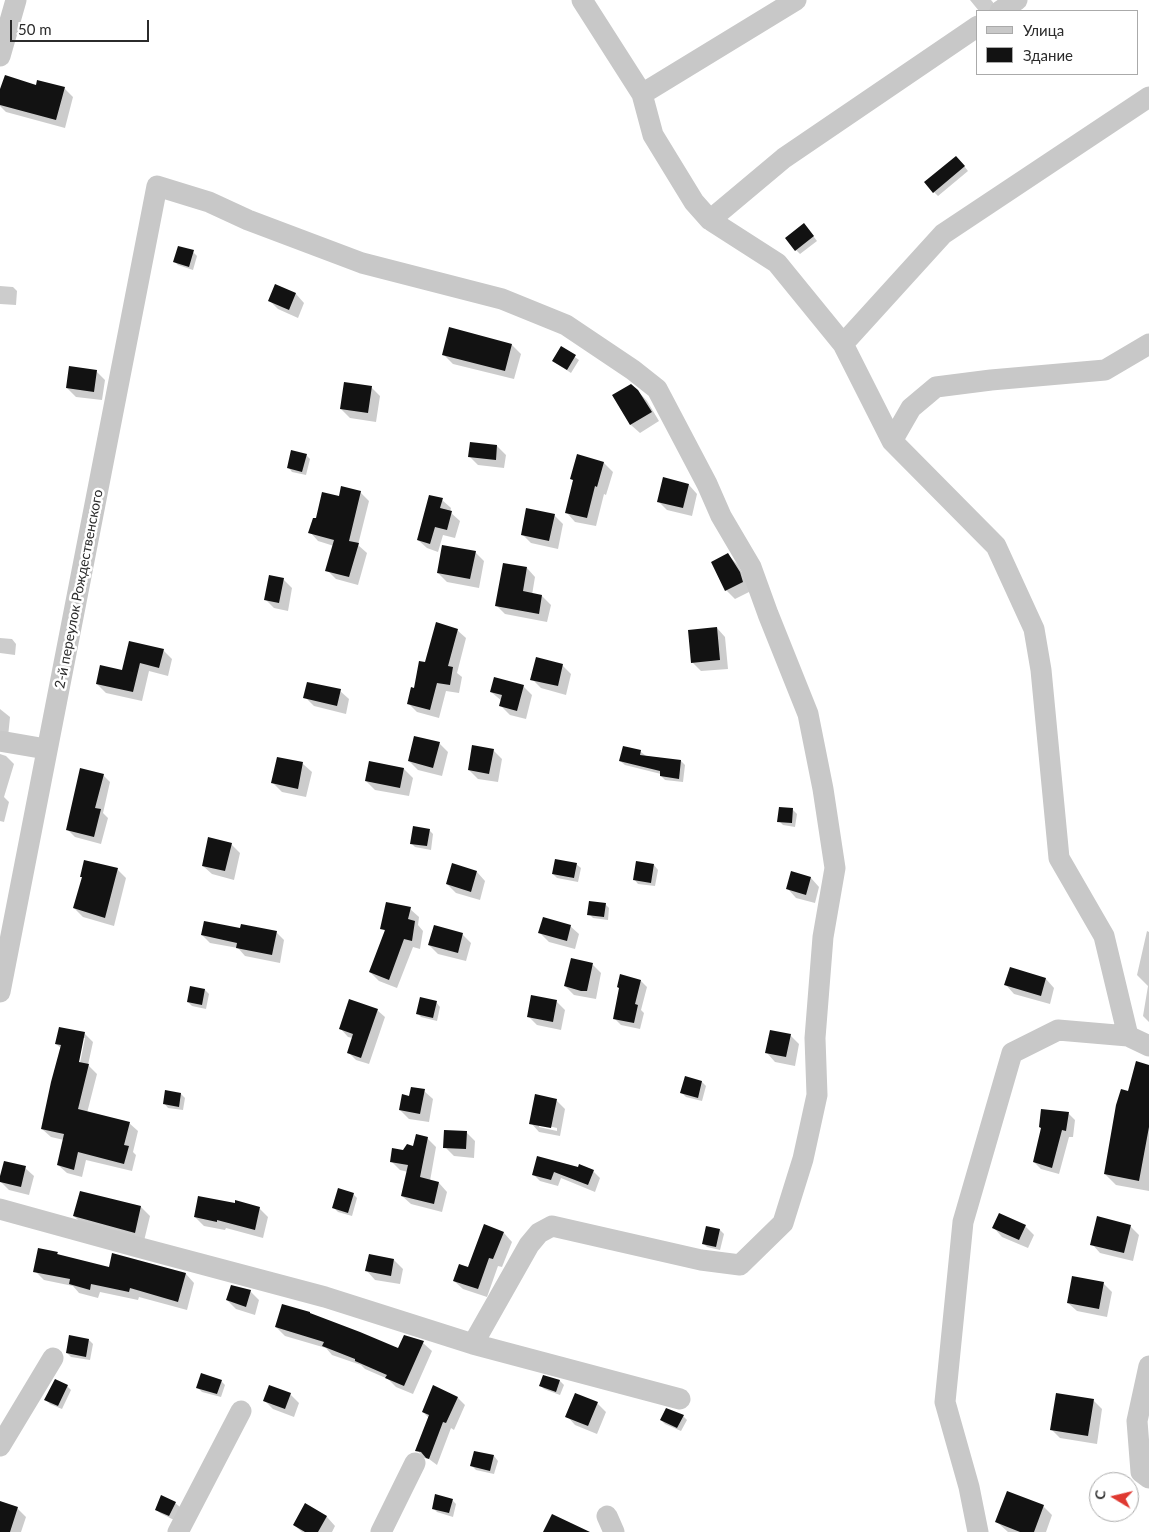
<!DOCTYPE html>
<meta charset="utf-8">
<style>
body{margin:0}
#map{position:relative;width:1149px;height:1532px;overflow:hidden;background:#fff;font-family:Lato,sans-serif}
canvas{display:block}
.legend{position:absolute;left:976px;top:10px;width:162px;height:65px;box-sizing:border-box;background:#fff;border:1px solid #aaa;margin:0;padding:6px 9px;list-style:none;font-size:15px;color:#2b2b2b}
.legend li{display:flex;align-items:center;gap:10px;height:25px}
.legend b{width:25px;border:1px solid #aaa}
.north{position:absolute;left:1089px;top:1472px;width:50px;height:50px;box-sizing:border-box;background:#fff;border:1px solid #aaa;border-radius:50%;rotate:279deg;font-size:14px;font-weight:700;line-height:20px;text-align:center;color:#2b2b2b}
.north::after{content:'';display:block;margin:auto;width:18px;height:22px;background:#df3931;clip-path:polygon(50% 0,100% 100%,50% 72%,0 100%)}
.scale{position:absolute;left:10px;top:20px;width:139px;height:22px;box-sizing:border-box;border:2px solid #2b2b2b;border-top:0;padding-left:6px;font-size:15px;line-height:18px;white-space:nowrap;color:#2b2b2b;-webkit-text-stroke:4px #fff;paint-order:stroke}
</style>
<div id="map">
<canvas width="1149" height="1532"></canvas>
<ul class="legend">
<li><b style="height:6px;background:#c8c8c8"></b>Улица</li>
<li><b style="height:14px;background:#121212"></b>Здание</li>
</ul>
<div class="north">С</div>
<div class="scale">50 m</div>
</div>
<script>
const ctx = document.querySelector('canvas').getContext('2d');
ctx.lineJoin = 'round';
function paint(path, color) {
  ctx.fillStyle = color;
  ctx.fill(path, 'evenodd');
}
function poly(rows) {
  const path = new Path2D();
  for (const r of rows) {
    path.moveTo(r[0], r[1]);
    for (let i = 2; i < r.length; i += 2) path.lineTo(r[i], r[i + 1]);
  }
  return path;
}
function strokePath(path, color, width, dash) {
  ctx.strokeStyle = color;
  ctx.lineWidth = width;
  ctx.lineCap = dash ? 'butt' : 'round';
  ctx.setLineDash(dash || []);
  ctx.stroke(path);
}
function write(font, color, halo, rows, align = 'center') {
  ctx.font = font + ' Lato,sans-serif';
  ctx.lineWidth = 5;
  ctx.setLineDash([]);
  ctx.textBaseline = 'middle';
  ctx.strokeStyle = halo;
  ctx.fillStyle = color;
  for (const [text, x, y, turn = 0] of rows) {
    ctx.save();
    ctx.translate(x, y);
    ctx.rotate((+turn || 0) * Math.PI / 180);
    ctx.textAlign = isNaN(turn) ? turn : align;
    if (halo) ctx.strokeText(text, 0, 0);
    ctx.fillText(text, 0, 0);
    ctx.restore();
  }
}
paint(poly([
 [970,0,991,0,996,6,990,11,979,11],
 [37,87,64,88,73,97,65,128,6,112,0,106,0,93],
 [960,161,968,171,938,196,934,192],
 [808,229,817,241,800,254,796,250],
 [193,252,197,256,193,270,178,265,174,261],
 [0,286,13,287,17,291,16,305,0,304],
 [296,294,304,303,298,318,278,309,269,300],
 [450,329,512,345,521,354,514,379,453,364,444,355],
 [562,348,579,360,571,373,553,361],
 [96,371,105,380,102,400,76,397,67,388],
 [371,387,380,396,376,422,350,418,341,409],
 [638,391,647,401,659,421,640,433,631,425,614,396],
 [497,446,506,455,504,468,478,465,469,456],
 [306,455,310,459,306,475,292,472,288,467],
 [578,455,604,463,613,472,606,495,604,494,596,526,575,522,567,513],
 [689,485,697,494,692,516,667,510,658,501],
 [360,492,369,501,358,545,367,553,358,585,336,579,327,570,334,546,318,541,310,532,316,520,340,497],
 [442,500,451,508,450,512,460,521,455,538,443,535,438,552,427,548,418,540],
 [554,515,563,524,558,549,531,543,522,534],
 [475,552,484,561,479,588,447,582,438,573],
 [728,555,737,564,748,582,751,591,735,599,726,590],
 [527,568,535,577,532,595,542,596,551,605,547,622,505,614,496,605],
 [283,579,292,588,288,611,274,608,265,599],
 [717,628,725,637,728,669,701,671,692,662],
 [457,630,466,638,457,673,462,677,459,693,446,691,439,718,417,712,408,703,415,689,426,664],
 [0,638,12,639,16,644,15,655,0,653],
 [163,650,172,659,168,676,149,671,142,701,106,693,97,684,123,672],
 [562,665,571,674,566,695,541,688,532,679],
 [523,686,532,695,526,719,510,715,501,706,502,701,491,692],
 [340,691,349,699,346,714,314,706,305,697],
 [0,709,10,717,8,737,0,740],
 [439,743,448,752,442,776,418,770,409,761],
 [624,748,641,752,646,756,681,761,685,765,683,782,665,780,661,776,661,774,625,765,620,761],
 [493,750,502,759,498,782,478,779,469,770],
 [0,754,6,756,14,764,4,797,9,802,4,822,0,821],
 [278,758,303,764,312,772,306,797,282,792,273,783],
 [370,762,404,769,413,778,409,796,375,790,366,781],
 [103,775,110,782,103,813,108,818,101,844,75,837,68,830],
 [793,810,797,814,795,827,783,825,779,821],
 [429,830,433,834,431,850,415,847,411,843],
 [231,844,240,853,234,880,212,874,203,866],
 [576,864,581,868,578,882,557,878,553,874],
 [654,865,658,870,655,886,638,884,634,879],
 [117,869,126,878,114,926,83,917,74,908,83,878,81,877],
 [477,872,485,881,480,900,456,893,447,884],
 [811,878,819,887,815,903,796,898,788,889],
 [605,904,609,908,608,920,593,918,589,914],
 [410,909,419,917,418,925,423,931,420,949,413,947,397,988,379,981,370,972,386,932,382,928],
 [570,926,579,934,575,949,549,942,540,933],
 [241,930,276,932,284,940,280,963,245,956,238,948,210,943,202,935],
 [1147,931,1149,932,1149,1022,1143,1016,1148,986,1137,975],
 [462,934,471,943,466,961,438,954,429,945],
 [593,965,601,973,596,999,574,995,565,986],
 [1046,979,1054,988,1050,1004,1014,994,1006,985],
 [641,981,647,987,641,1010,644,1013,640,1029,621,1025,614,1018],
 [191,987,205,990,209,994,206,1009,192,1006,188,1002],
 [556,1001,565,1010,561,1030,537,1025,528,1016],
 [436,1002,440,1007,437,1021,421,1017,417,1013],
 [377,1010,385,1017,369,1064,356,1060,348,1052,353,1038,348,1037,341,1029],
 [84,1033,93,1042,88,1065,97,1074,87,1113,129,1123,138,1131,133,1152,136,1155,132,1171,86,1160,82,1177,67,1173,58,1165,64,1140,51,1137,42,1129,61,1048,56,1044],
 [82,1038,85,1038,79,1068,77,1067],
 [790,1035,799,1044,795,1066,775,1062,767,1053],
 [1149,1066,1149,1191,1116,1185,1105,1174,1128,1093],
 [686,1078,702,1082,706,1086,702,1101,686,1097,682,1093],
 [424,1091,433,1099,429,1122,409,1119,400,1110,410,1097],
 [166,1092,181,1094,185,1098,183,1110,168,1108,164,1103],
 [556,1100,565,1109,560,1136,539,1132,531,1123],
 [539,1124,557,1128,557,1131,539,1127],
 [1068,1113,1075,1120,1073,1137,1069,1137,1059,1174,1041,1169,1034,1162,1042,1129],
 [466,1132,475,1141,474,1158,454,1156,445,1147],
 [427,1138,436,1147,430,1181,439,1183,447,1192,442,1212,411,1204,402,1196,408,1172,400,1170,391,1161,403,1151,414,1147],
 [538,1157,593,1171,600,1178,595,1192,561,1178,558,1186,540,1181,533,1174],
 [25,1168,34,1176,29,1195,9,1190,0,1181],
 [80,1192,141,1207,150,1216,144,1241,83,1225,74,1216],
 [353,1194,357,1198,352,1216,338,1212,334,1208],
 [259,1208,268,1217,263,1238,226,1228,225,1230,204,1226,195,1217],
 [1025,1226,1034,1235,1028,1248,1002,1237,994,1228],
 [1130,1226,1139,1235,1133,1261,1100,1253,1092,1244],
 [707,1227,720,1230,724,1234,720,1250,707,1247,703,1243],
 [504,1233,512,1242,502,1267,498,1266,487,1297,463,1289,454,1281],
 [57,1253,60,1256,110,1269,186,1274,194,1283,187,1310,139,1297,138,1300,100,1292,98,1298,79,1293,73,1286,44,1280,35,1271],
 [394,1260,403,1269,400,1284,375,1280,367,1271],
 [1103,1283,1112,1292,1107,1317,1077,1311,1068,1303],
 [250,1291,259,1300,255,1315,236,1309,227,1300],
 [276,1327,399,1350,423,1343,432,1351,413,1394,396,1387,388,1379,365,1369,361,1365,332,1355,326,1348,285,1336],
 [89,1340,93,1344,90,1360,71,1357,67,1353],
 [221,1381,225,1385,221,1397,202,1392,198,1388],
 [560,1381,564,1385,560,1395,544,1389,540,1385],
 [67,1386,71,1390,62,1409,50,1404,46,1400],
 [290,1394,299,1403,294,1417,273,1409,264,1400],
 [458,1398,465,1405,454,1430,451,1428,437,1465,429,1459,424,1458,417,1450,429,1418,423,1412],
 [1094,1401,1102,1409,1097,1444,1060,1438,1051,1429],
 [597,1403,606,1412,597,1434,575,1425,567,1416],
 [683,1416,687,1420,681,1431,665,1424,661,1420],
 [494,1456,498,1461,494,1474,476,1470,472,1466],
 [162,1497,175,1503,180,1507,174,1520,160,1513,156,1509],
 [452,1500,456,1504,453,1517,437,1512,433,1508],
 [0,1503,17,1508,26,1517,21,1532,0,1532],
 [306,1505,327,1517,335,1526,332,1532,302,1532,294,1525],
 [1043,1506,1052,1515,1046,1532,1008,1532,997,1522]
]), '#0003');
paint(poly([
 [5,75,36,85,37,80,65,87,56,120,0,105,0,89],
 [956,156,965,166,933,193,924,182],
 [804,223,814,236,795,251,785,238],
 [178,246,194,250,189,267,173,262],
 [275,284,296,293,289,310,268,301],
 [449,327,512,344,505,371,442,355],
 [561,346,576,355,567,370,552,361],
 [69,366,97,370,94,392,66,388],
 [344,382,372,386,368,413,340,409],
 [631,384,638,390,652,412,630,425,612,395],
 [470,442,497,445,496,460,468,457],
 [291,450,307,454,302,472,287,468],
 [577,454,604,462,597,487,595,486,587,518,565,513,573,480,570,479],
 [663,477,689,484,683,508,657,502],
 [341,486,361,491,349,541,359,543,349,577,325,571,334,540,308,533,313,518,316,518,322,492,339,496],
 [429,495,443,498,440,508,452,511,447,530,435,527,430,544,417,540],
 [526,508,555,514,549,541,521,535],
 [442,545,476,551,470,579,437,573],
 [728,553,740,572,743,582,725,591,711,562],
 [503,563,527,567,523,591,542,595,539,614,495,606],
 [269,575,284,578,279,603,264,600],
 [436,622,458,629,448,666,453,667,450,685,437,683,430,710,407,704,411,687,414,688,419,661,425,662],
 [717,627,720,660,691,663,688,630],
 [129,641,164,649,159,668,140,663,133,692,96,684,100,665,122,670],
 [536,657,563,664,558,686,530,680],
 [494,677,524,685,517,711,499,706,502,695,490,692],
 [307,682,341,689,337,706,303,698],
 [414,736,440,742,433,768,408,761],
 [472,745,494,749,489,774,468,770],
 [623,746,641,750,640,755,681,760,679,779,660,776,660,771,619,761],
 [277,757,303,762,298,789,271,783],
 [369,761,404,768,400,788,365,781],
 [80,768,104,774,95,808,101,809,94,837,66,830],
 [779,807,793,808,792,823,777,822],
 [413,826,430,829,427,846,410,844],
 [208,837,232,843,225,871,202,866],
 [555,859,577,863,574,878,552,874],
 [84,860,118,868,105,918,73,908,82,877,80,877],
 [636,861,654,864,651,883,633,880],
 [452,863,477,871,471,892,446,884],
 [791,871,811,877,806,895,786,889],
 [589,901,606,903,604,917,587,915],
 [386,902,411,907,408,919,415,921,412,941,404,939,389,980,369,972,385,930,380,929],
 [543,917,571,925,567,941,538,933],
 [204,921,240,928,241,924,277,931,272,955,236,948,237,943,201,935],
 [434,925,463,933,458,953,428,945],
 [571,958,593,963,587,991,581,991,564,986],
 [1010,967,1046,978,1041,996,1004,985],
 [620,974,641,980,635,1004,638,1005,634,1023,613,1019,619,988,617,987],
 [190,986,205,989,202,1005,187,1002],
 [531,995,557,1000,553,1022,527,1017],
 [420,997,437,1001,433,1018,416,1014],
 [349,999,378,1009,361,1058,347,1053,353,1034,339,1029],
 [59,1027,85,1032,79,1062,89,1064,78,1109,130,1122,124,1145,129,1146,124,1164,78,1152,74,1170,57,1165,64,1134,41,1129,51,1082,61,1045,55,1044],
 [770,1030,791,1034,786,1057,765,1053],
 [1136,1061,1149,1065,1149,1127,1139,1181,1104,1174,1116,1105,1121,1089,1128,1091],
 [685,1076,702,1081,698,1098,680,1093],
 [411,1087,425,1089,420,1114,399,1110,402,1094,409,1096],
 [165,1090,181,1093,179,1107,163,1104],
 [535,1094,557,1099,551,1128,529,1124],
 [1041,1109,1069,1112,1066,1131,1062,1130,1052,1168,1033,1162,1041,1128,1039,1127],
 [444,1130,467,1131,466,1149,443,1148],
 [416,1134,428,1137,420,1177,439,1182,434,1204,401,1196,408,1165,390,1162,392,1148,403,1150,407,1144,413,1146],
 [537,1156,578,1167,579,1164,594,1170,588,1185,554,1172,551,1180,532,1175],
 [4,1161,26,1166,21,1187,0,1182,0,1176],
 [338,1188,354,1193,348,1213,332,1208],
 [80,1191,141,1206,135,1233,73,1216],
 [198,1196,235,1203,235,1200,260,1207,255,1230,217,1220,217,1222,194,1217],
 [999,1213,1026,1225,1019,1240,992,1228],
 [1097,1216,1131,1225,1124,1253,1090,1245],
 [484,1224,504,1232,493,1259,489,1258,478,1289,453,1281,459,1264,468,1267],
 [706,1226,720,1229,716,1247,702,1244],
 [38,1248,58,1252,57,1254,109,1267,112,1253,186,1273,178,1302,130,1288,129,1292,91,1284,90,1290,69,1284,70,1279,33,1272],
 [369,1254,394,1259,391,1276,365,1271],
 [1072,1276,1104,1282,1099,1309,1067,1303],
 [231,1285,251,1290,246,1307,226,1300],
 [282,1304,310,1312,310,1313,360,1332,398,1348,404,1335,424,1341,404,1386,385,1378,387,1375,355,1361,355,1359,322,1346,324,1342,275,1327],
 [69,1335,89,1339,86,1357,66,1353],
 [201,1373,222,1380,217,1394,196,1388],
 [543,1375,560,1380,556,1392,539,1386],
 [55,1379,68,1385,58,1406,44,1400],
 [269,1385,291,1393,285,1409,263,1401],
 [433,1385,458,1397,446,1423,443,1422,429,1459,426,1458,421,1452,415,1451,429,1415,422,1412],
 [575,1393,598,1402,588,1426,565,1417],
 [1056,1393,1094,1399,1088,1436,1050,1430],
 [666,1408,684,1415,677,1428,660,1420],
 [474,1451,494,1455,490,1471,470,1466],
 [1007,1491,1044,1505,1034,1532,1020,1532,995,1522],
 [435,1494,453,1499,449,1513,432,1509],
 [161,1495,176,1502,169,1516,155,1510],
 [0,1501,18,1507,10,1532,0,1532],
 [305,1503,327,1516,318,1532,305,1532,293,1525],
 [552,1514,590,1532,543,1532]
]), '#121212');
strokePath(poly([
 [582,0,642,94,653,135,694,202,710,220,777,263,843,344,892,441,996,546,1034,629,1041,670,1059,858,1104,936,1128,1036,1149,1046],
 [1000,11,1017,0],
 [0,56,16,0],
 [642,94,796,0],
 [710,220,784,158,978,26],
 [843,344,943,234,1149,97],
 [892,441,911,408,936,387,991,380,1105,370,1149,344],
 [0,741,46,749],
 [0,992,157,186,209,202,248,220,362,263,502,299,566,325,633,370,657,389,707,484,721,516,751,567,768,614,808,714,823,789,835,868,823,937,815,1038,817,1095,803,1159,783,1223,740,1265,701,1260,552,1226,539,1233,529,1245,473,1344],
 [0,1209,141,1248,325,1297,473,1344,680,1399],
 [1149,1366,1137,1421,1141,1472,1149,1478],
 [0,1446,53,1358],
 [607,1516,614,1532],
 [178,1532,241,1411],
 [381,1532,415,1463],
 [978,1532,969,1487,945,1402,963,1222,1012,1053,1058,1030,1128,1036]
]), '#c8c8c8', 21);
write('14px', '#2b2b2b', '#fff', [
 ["2-й переулок Рождественского",79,589,-79]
]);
</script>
